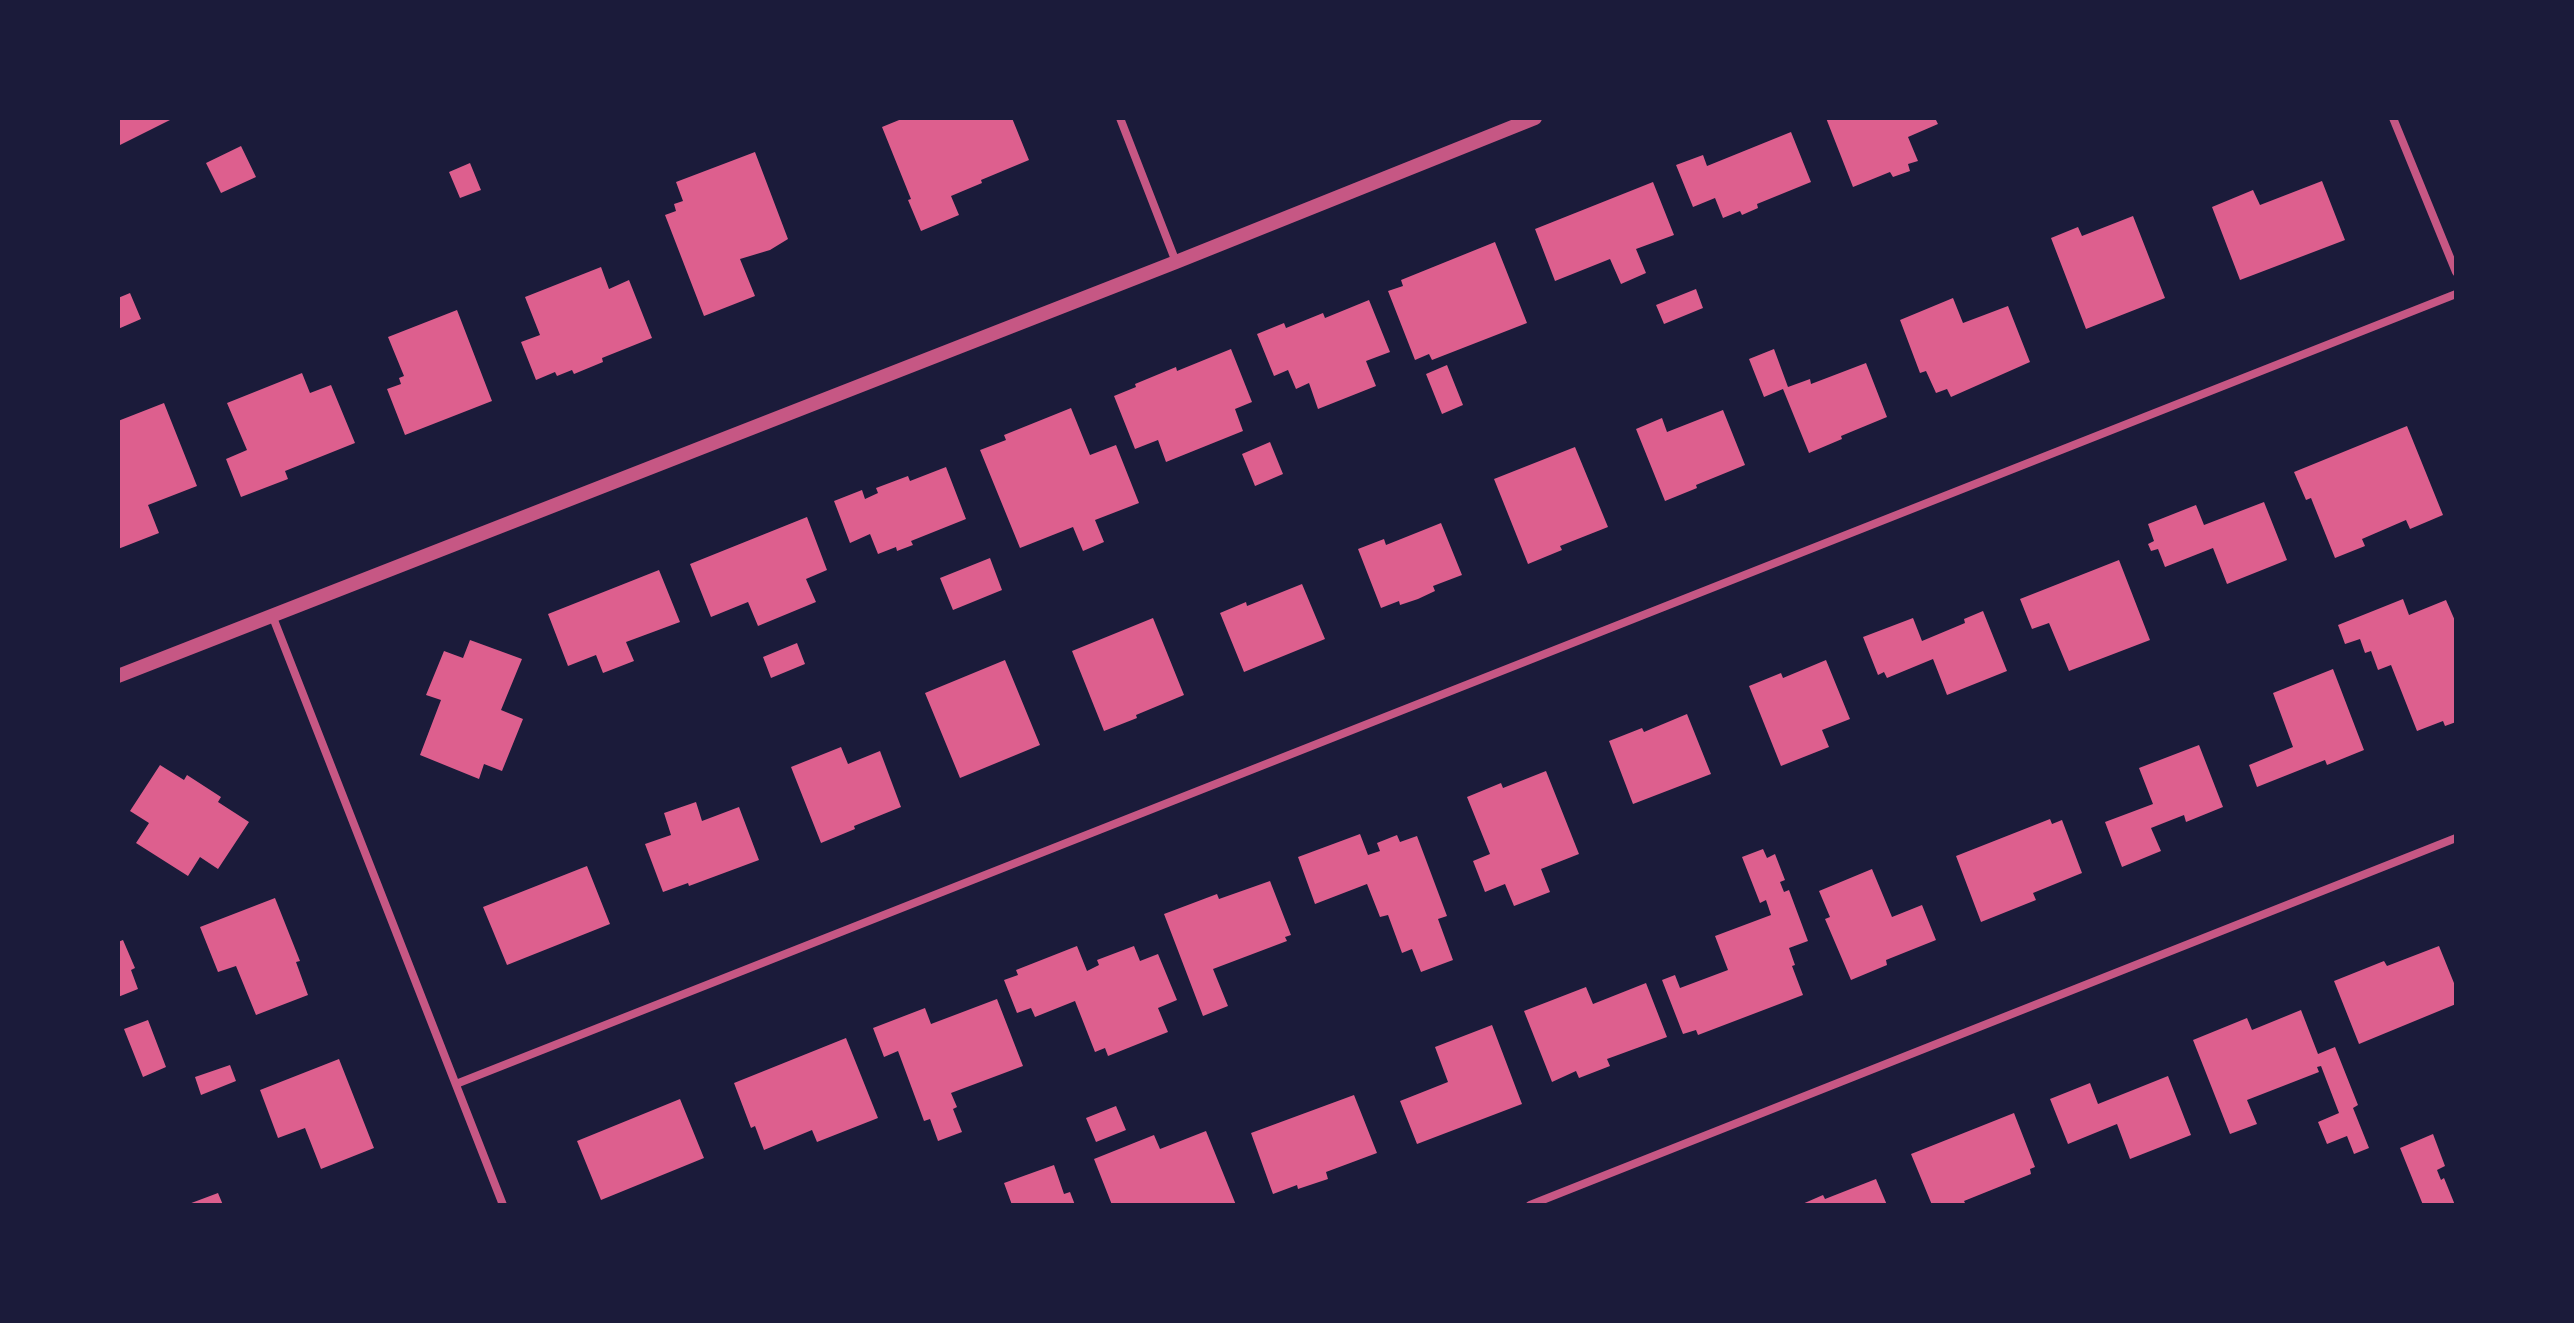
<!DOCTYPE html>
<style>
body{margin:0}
#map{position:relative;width:2574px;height:1323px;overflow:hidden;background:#1b1b3a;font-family:"Titillium Web",sans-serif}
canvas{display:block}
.frame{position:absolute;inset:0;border:120px solid #1b1b3a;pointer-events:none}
</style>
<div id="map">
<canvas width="2574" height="1323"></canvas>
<div class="frame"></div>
</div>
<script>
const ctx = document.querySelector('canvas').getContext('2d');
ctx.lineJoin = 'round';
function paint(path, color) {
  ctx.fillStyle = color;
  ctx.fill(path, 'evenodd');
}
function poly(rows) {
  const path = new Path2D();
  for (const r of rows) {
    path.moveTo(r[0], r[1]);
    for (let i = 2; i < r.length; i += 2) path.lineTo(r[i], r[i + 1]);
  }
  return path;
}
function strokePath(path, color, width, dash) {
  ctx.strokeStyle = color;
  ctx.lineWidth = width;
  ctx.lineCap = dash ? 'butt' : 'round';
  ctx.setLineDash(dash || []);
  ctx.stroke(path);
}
paint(poly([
 [118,118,174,118,118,146],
 [904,118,1012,118,1029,160,981,180,982,183,951,196,959,215,921,231,908,200,911,199,882,127],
 [1826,118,1935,118,1938,124,1908,137,1918,161,1908,164,1910,171,1893,177,1890,172,1853,187],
 [1791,132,1811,182,1757,204,1758,208,1742,215,1740,211,1723,218,1715,198,1693,207,1676,165,1703,155,1707,166],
 [241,146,256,177,221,193,206,163],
 [755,152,788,239,770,250,740,259,755,296,704,316,665,215,676,211,674,204,683,201,676,182],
 [470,163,481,190,460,198,449,172],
 [2322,181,2345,240,2240,280,2212,207,2253,190,2260,205],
 [1653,182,1674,235,1636,249,1646,273,1621,284,1610,259,1555,281,1535,229],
 [2133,216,2165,298,2086,329,2051,238,2078,227,2082,236],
 [1495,242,1527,323,1432,360,1429,354,1415,360,1388,291,1403,286,1401,280],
 [601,267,609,289,629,280,652,338,602,358,603,362,574,374,572,370,557,376,555,372,536,380,521,342,540,335,525,297],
 [1696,289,1703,308,1664,324,1656,305],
 [130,293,141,319,118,329,118,298],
 [1953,298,1963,323,2008,306,2030,362,1951,397,1947,389,1936,393,1926,371,1920,373,1900,320],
 [1369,300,1390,352,1366,361,1376,386,1318,409,1309,383,1296,389,1288,370,1274,376,1257,334,1284,323,1286,328,1323,313,1325,318],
 [457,310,492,401,405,435,387,389,401,384,399,378,404,376,388,337],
 [1231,349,1252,402,1235,409,1243,431,1166,462,1158,440,1135,449,1114,396,1136,387,1135,384,1176,367,1177,371],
 [1774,349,1788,387,1810,379,1811,384,1866,363,1887,417,1841,436,1842,439,1809,453,1783,389,1764,397,1749,359],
 [1447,365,1463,405,1442,414,1426,374],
 [302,373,310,393,331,385,355,443,285,471,288,479,241,497,226,459,247,450,227,403],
 [164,403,197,486,148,505,159,533,118,549,118,421],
 [1071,408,1090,455,1116,445,1139,503,1095,520,1104,542,1083,551,1073,527,1020,548,980,450,1006,440,1004,435],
 [1723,410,1745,465,1696,485,1697,488,1665,501,1636,429,1662,418,1667,432],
 [2407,426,2443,515,2410,529,2406,520,2362,539,2365,546,2335,558,2311,498,2306,500,2294,472],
 [1270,442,1283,474,1255,486,1242,454],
 [1575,447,1608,527,1560,546,1562,550,1528,564,1494,479],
 [946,467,966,519,911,541,913,545,897,551,896,547,878,554,870,534,850,543,834,501,862,490,865,499,878,493,876,488,908,476,910,481],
 [2264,502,2287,560,2227,584,2213,548,2165,567,2158,549,2151,551,2148,544,2154,541,2148,524,2196,505,2204,525],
 [807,517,827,570,806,579,816,602,758,626,748,602,711,617,690,564],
 [1441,523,1462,575,1433,586,1435,591,1418,599,1400,605,1399,601,1381,608,1358,549,1384,539,1386,545],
 [990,558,1002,590,953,610,940,578],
 [2119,560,2150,640,2069,671,2049,623,2032,629,2020,599],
 [659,570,680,622,626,642,634,661,603,673,596,655,568,666,548,614],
 [1302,584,1325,639,1244,672,1220,613,1246,602,1247,606],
 [2403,599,2409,615,2446,600,2456,623,2456,722,2445,726,2443,721,2417,731,2391,665,2378,670,2371,651,2365,653,2360,639,2345,644,2338,625],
 [1983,611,2007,671,1947,695,1933,659,1887,678,1884,672,1878,675,1863,637,1913,618,1922,641,1965,623,1964,619],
 [1153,618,1184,695,1136,715,1137,718,1104,731,1072,651],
 [470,640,522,659,501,710,523,719,502,771,484,764,479,779,420,755,441,700,426,695,444,651,463,658],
 [797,643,805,664,771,678,763,657],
 [1005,660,1040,745,960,778,925,693],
 [1826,660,1850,719,1822,730,1829,747,1781,766,1749,686,1781,673,1783,678],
 [2333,669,2364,750,2327,765,2325,760,2257,787,2249,765,2293,747,2273,693],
 [1687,714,1711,774,1633,804,1609,741,1642,728,1644,732],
 [2199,745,2223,807,2186,822,2184,815,2151,828,2161,851,2122,867,2105,822,2153,804,2139,768],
 [841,747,848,764,880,751,901,807,854,826,855,829,821,843,791,767],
 [160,765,184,780,187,775,221,797,218,802,249,822,218,869,200,857,188,876,136,843,149,823,130,811],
 [1546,771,1579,854,1541,869,1550,892,1514,906,1505,884,1485,892,1473,861,1490,854,1467,797,1501,783,1503,788],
 [696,802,702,821,739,807,759,860,689,886,688,883,663,892,645,844,671,835,664,813],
 [2050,819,2052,824,2062,820,2082,873,2033,893,2036,900,1981,922,1956,856],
 [1360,834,1368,855,1380,851,1377,843,1397,835,1400,842,1417,836,1447,916,1438,919,1453,960,1421,972,1412,949,1402,953,1388,915,1380,917,1367,884,1315,904,1298,857],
 [1763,849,1767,858,1775,854,1785,880,1780,882,1784,892,1789,890,1808,941,1789,948,1795,965,1792,966,1803,995,1698,1035,1696,1030,1683,1034,1662,980,1675,975,1680,988,1728,970,1715,936,1771,915,1766,900,1760,903,1742,857],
 [587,866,610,924,507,965,483,907],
 [1872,869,1892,917,1922,905,1936,940,1886,960,1887,965,1851,980,1825,919,1830,917,1819,891],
 [1270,881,1291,935,1285,937,1287,941,1213,969,1228,1006,1203,1016,1164,914,1217,894,1219,899],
 [275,898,300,961,296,962,308,995,256,1015,236,966,218,972,200,927],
 [123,940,135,968,131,970,138,989,118,997,118,942],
 [1077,946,1087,971,1099,965,1097,960,1134,946,1140,961,1158,954,1177,1000,1158,1008,1168,1032,1108,1056,1105,1048,1095,1052,1075,1001,1035,1017,1031,1008,1017,1013,1004,980,1018,975,1016,970],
 [2439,946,2456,988,2456,1004,2359,1044,2334,981,2384,961,2387,966],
 [1646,983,1667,1037,1607,1059,1610,1066,1579,1078,1576,1071,1552,1082,1524,1011,1586,987,1593,1004],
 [997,999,1023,1066,951,1093,957,1107,953,1109,962,1132,938,1141,930,1119,924,1121,898,1051,884,1057,873,1028,925,1008,931,1024],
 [2301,1010,2318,1054,2335,1047,2358,1105,2353,1108,2369,1148,2354,1154,2347,1136,2327,1144,2318,1122,2339,1113,2321,1066,2317,1067,2319,1072,2247,1100,2257,1124,2230,1134,2193,1040,2247,1018,2252,1030],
 [148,1020,166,1067,143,1077,124,1029],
 [1492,1025,1522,1104,1417,1144,1400,1101,1448,1082,1435,1047],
 [846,1038,878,1118,817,1142,812,1130,764,1150,755,1126,751,1128,734,1083],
 [339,1059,374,1148,321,1169,305,1128,278,1138,260,1090],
 [230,1065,236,1081,201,1095,195,1077],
 [2168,1076,2191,1135,2130,1159,2117,1124,2068,1144,2050,1099,2090,1083,2098,1104],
 [1354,1095,1377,1153,1326,1172,1328,1179,1298,1189,1297,1185,1273,1194,1251,1133],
 [680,1099,704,1158,601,1200,577,1141],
 [1116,1106,1126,1130,1096,1142,1086,1118],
 [2014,1113,2035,1167,2030,1169,2031,1174,1964,1201,1966,1205,1932,1205,1911,1154],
 [1206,1131,1236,1205,1112,1205,1094,1159,1154,1135,1160,1149],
 [2433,1134,2445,1166,2437,1170,2441,1180,2444,1178,2455,1205,2423,1205,2400,1148],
 [1054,1165,1064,1194,1070,1192,1075,1205,1012,1205,1004,1183],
 [1876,1179,1887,1205,1800,1205,1823,1195,1825,1199],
 [218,1193,223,1205,186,1205]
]), '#dd5f8e');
strokePath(poly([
 [1120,118,1176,262],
 [2393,118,2456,272],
 [272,615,503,1205],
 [456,1084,2456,294],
 [1530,1205,2456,838]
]), '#c65784', 8);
strokePath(poly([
 [118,676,1176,262,1535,118]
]), '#c65784', 14);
</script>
